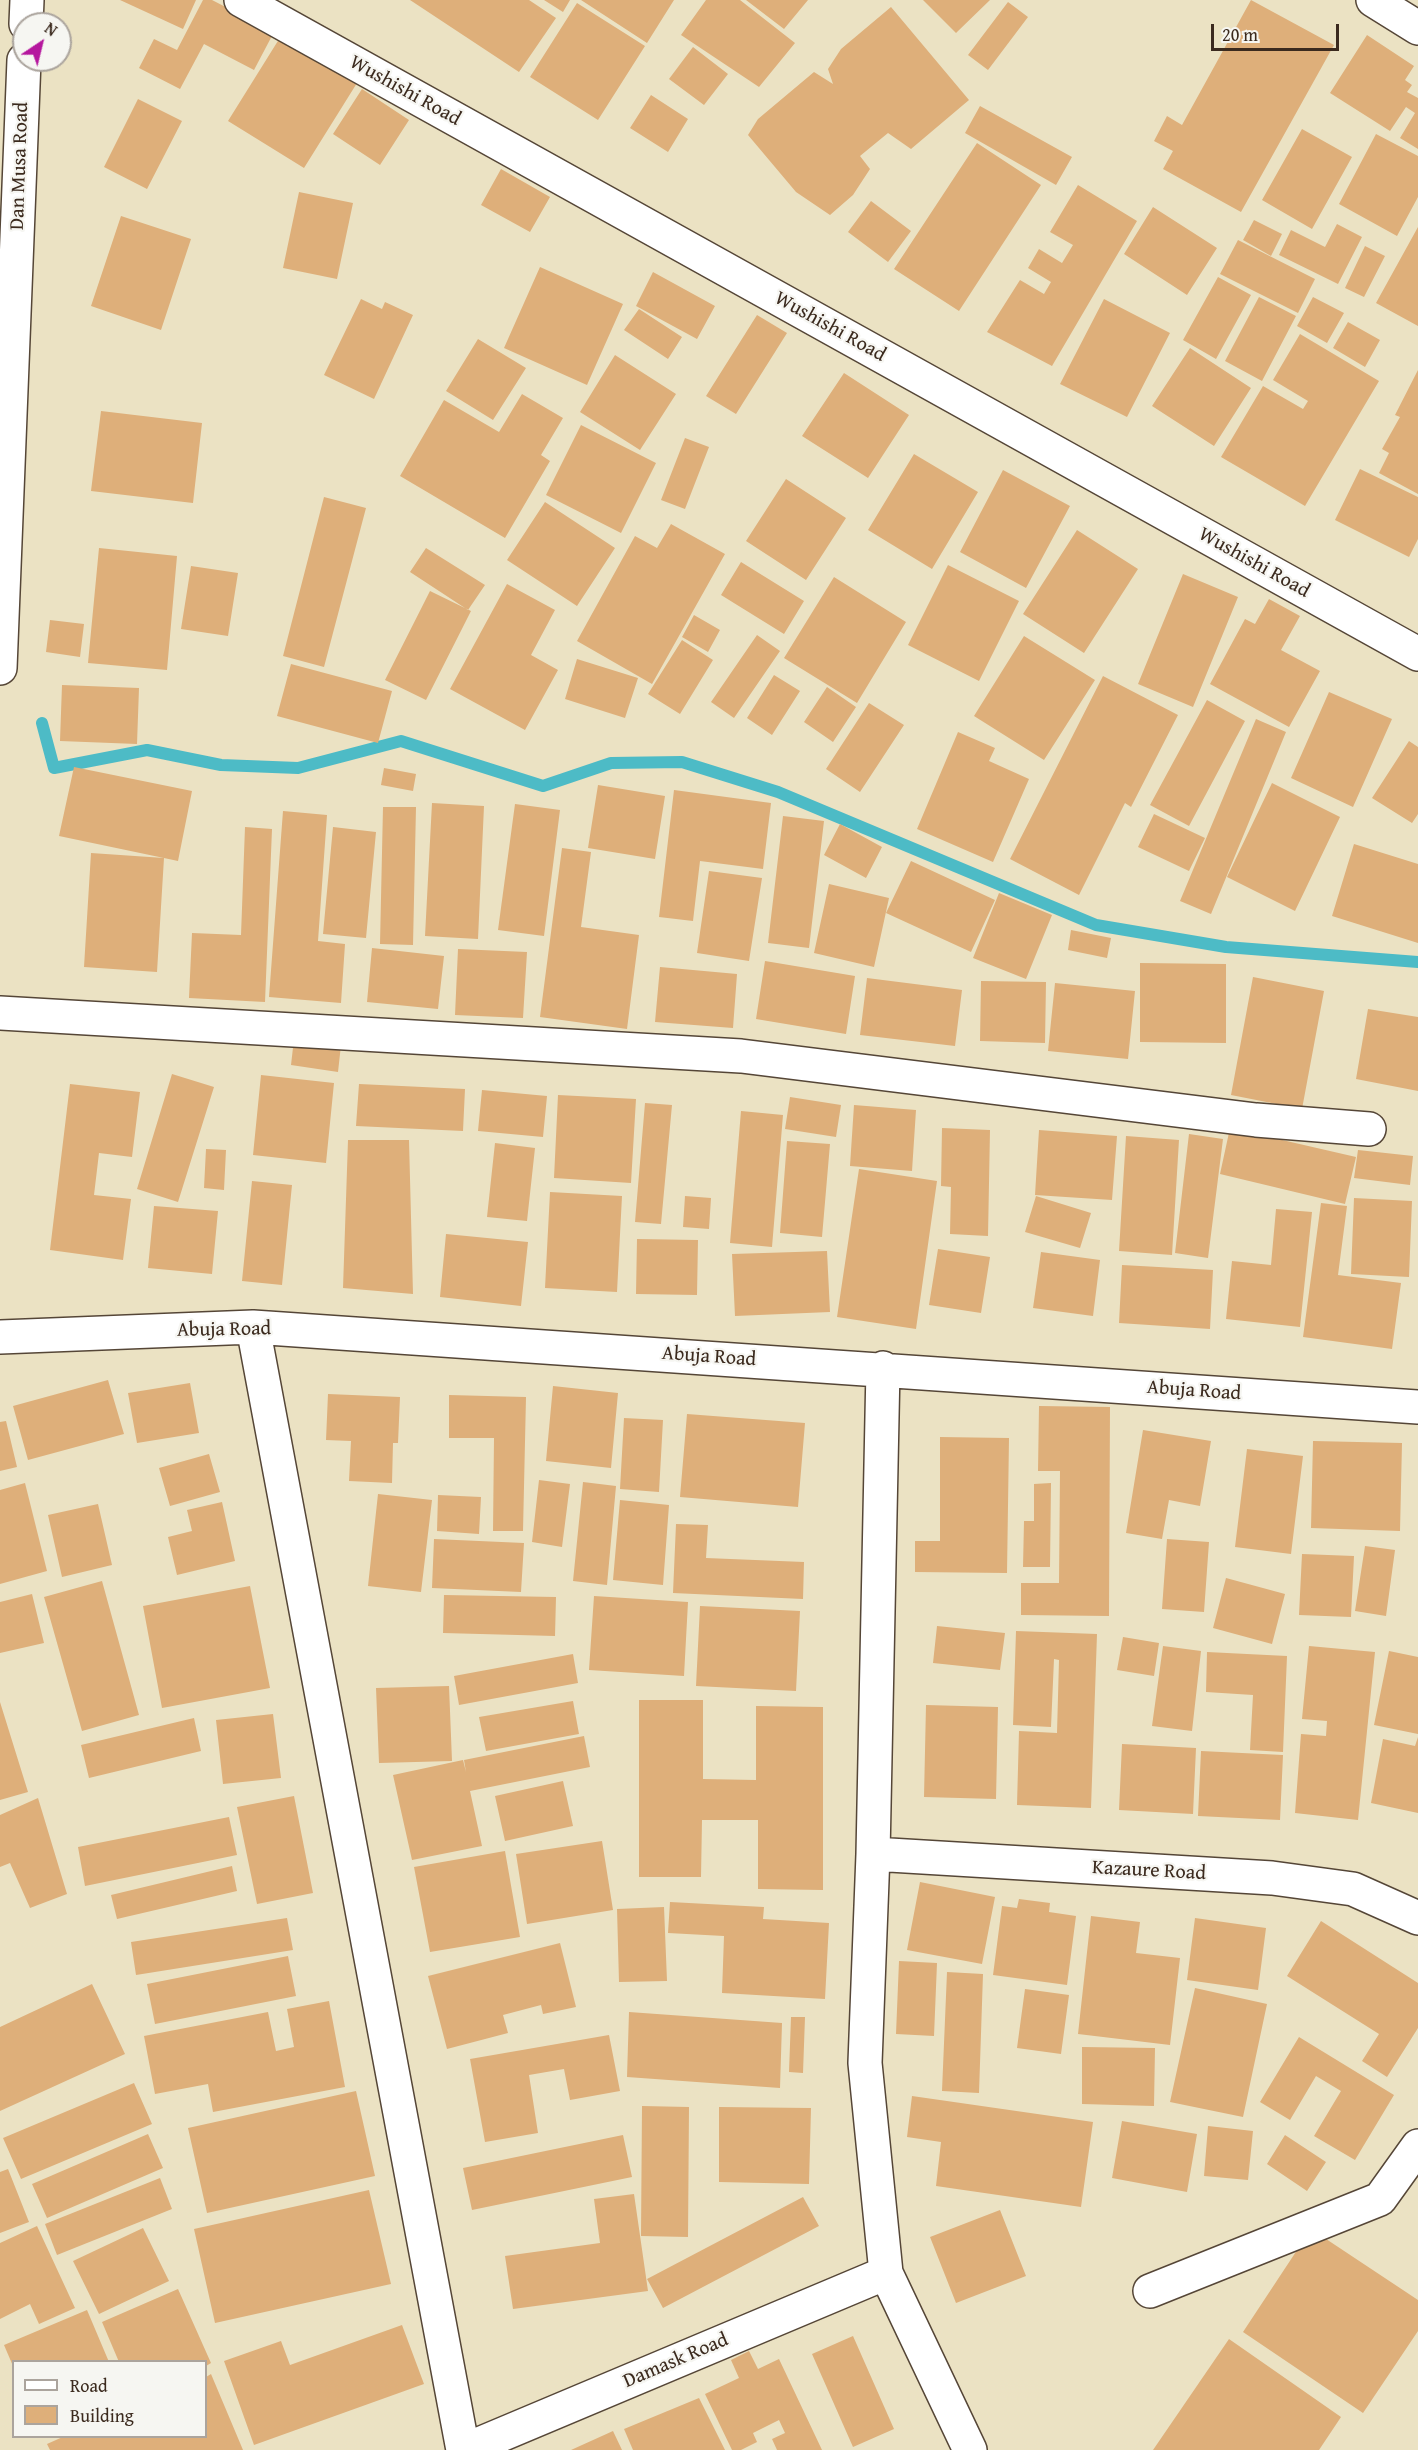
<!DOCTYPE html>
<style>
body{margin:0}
#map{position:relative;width:1418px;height:2450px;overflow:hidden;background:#ebe2c3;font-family:"Gentium Book Plus",serif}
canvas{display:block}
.legend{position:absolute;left:12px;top:2360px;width:195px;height:78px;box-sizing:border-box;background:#f6f6f2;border:2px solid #aba49d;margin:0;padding:8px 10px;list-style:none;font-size:18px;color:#3b2a1e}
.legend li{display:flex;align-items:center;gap:12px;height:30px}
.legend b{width:30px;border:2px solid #aba49d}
.north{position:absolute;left:12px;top:12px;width:60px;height:60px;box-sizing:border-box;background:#f6f6f2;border:2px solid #aba49d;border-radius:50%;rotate:35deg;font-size:16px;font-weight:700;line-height:24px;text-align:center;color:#3b2a1e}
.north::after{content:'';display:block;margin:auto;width:21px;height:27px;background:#b5179e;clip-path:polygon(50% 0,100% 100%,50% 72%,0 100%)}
.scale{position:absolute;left:1211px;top:24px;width:128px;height:27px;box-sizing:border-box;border:3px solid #3b2a1e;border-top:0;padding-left:8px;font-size:18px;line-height:21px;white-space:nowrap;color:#3b2a1e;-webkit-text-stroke:4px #f6f6f2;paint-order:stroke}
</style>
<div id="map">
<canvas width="1418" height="2450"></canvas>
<ul class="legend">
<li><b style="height:8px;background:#fff"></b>Road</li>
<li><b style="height:16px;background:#deaf7a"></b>Building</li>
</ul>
<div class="north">N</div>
<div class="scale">20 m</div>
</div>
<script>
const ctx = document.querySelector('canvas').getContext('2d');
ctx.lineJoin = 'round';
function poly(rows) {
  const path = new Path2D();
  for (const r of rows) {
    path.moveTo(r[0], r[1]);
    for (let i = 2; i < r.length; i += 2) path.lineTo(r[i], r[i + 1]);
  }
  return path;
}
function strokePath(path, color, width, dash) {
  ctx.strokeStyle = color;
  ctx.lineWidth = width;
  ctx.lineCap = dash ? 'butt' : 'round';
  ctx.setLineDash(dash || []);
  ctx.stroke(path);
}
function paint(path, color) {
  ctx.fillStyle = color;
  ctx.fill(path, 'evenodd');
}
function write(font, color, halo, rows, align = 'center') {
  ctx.font = font + ' "Gentium Book Plus",serif';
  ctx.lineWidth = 4.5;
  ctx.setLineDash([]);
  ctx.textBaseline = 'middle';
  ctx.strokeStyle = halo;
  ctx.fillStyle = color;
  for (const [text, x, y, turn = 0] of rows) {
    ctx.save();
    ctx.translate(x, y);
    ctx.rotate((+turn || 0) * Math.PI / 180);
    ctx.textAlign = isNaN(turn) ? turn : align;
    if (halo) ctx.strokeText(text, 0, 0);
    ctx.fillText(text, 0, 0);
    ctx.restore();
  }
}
strokePath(poly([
 [42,723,54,768,147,750,221,765,298,768,401,741,543,786,611,763,682,762,778,792,1096,925,1226,947,1418,962]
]), '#4dbbc6', 12);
paint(poly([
 [120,0,196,0,183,29],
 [203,0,212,0,274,32,254,70,204,44,180,89,139,68,154,39,177,50],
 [410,0,529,0,556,18,519,72],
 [544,0,570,0,563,12],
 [581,0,674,0,647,43],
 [706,0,740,0,795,43,759,87,681,35],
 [746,0,808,0,784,29],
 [923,0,990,0,956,33],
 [1251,0,1334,45,1241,212,1163,169,1173,151,1154,141,1167,116,1182,125],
 [1008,2,1028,17,988,70,968,55],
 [577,3,645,46,598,120,530,77],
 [891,7,969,100,911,149,888,133,860,156,870,169,853,195,830,215,796,192,748,135,758,119,814,72,833,84,828,69,841,49],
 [1367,35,1414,66,1405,80,1412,85,1407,92,1418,98,1418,149,1400,138,1415,113,1406,107,1390,131,1330,93],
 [281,36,357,83,304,168,228,121],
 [693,47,728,74,704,105,669,79],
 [362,89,409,120,380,165,333,134],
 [651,95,688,119,668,152,630,128],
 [138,99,182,121,147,189,104,167],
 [980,106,1072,157,1056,185,965,133],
 [1302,129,1352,157,1312,229,1262,200],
 [1376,134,1418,156,1418,197,1397,236,1339,204],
 [977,143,1041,185,959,311,894,269],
 [501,169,550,197,530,232,481,205],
 [1078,185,1137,221,1052,366,987,332,1020,280,1044,294,1051,282,1028,268,1039,249,1062,263,1073,245,1050,232],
 [299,192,353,203,337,279,283,268],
 [871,201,911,231,888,262,848,232],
 [1153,207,1217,248,1187,295,1124,254],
 [121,216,191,239,161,330,91,306],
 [1254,220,1282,234,1271,256,1243,240],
 [1337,224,1362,237,1338,284,1279,255,1291,230,1325,247],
 [1418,227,1418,326,1376,303],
 [1238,240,1315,279,1298,313,1220,274],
 [1365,246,1385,256,1364,297,1345,288],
 [540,267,623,304,587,385,504,348],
 [653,272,715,306,697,339,636,306],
 [1218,277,1251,295,1216,359,1183,340],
 [1259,297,1296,316,1262,381,1225,361],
 [1313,297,1344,313,1327,343,1297,326],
 [361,299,382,309,385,302,413,315,374,399,324,375],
 [1104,299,1170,333,1127,417,1060,384],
 [639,309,682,337,668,359,624,330],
 [757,315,787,333,736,414,706,396],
 [1348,322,1380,340,1365,367,1333,348],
 [1300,334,1379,381,1305,506,1221,457,1263,386,1303,409,1308,401,1273,380],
 [478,339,526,368,493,420,446,391],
 [1190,348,1251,388,1214,446,1152,406],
 [615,355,676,394,640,450,580,412],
 [1418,370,1418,494,1379,473,1389,453,1382,449,1400,417,1395,415],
 [844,373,909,415,868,478,802,436],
 [522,394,563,418,541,455,550,461,505,538,400,476,444,400,499,432],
 [101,411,202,423,193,503,91,491],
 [581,425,656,463,621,533,546,495],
 [685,438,709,447,685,509,661,500],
 [914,454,978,492,932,569,868,530],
 [1360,469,1418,497,1418,539,1409,557,1335,520],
 [1003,470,1070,506,1026,588,960,552],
 [786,479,846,518,806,580,746,541],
 [324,497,366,508,324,667,283,656],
 [545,502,615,548,577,606,507,560],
 [671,524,725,554,652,684,577,641,635,536,657,548],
 [1077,530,1138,569,1084,653,1023,614],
 [99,548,177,556,167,670,88,663],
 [426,548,485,585,468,610,410,572],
 [741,562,804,601,784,634,721,595],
 [948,565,1019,601,979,681,908,645],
 [191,566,238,573,228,636,181,629],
 [1183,574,1238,597,1193,707,1138,684],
 [834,577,906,622,857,703,784,658],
 [507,584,555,610,531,655,558,670,525,730,450,689],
 [430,591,471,611,426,700,385,680],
 [1269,599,1300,616,1281,650,1320,671,1289,727,1210,684,1245,619,1255,624],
 [694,615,720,630,708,652,682,637],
 [50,620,84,624,80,657,46,652],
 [757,635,780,651,734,718,711,702],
 [1024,636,1095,680,1044,760,974,716],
 [682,640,713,660,680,714,648,694],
 [577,659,638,678,625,718,565,699],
 [291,664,392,691,378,743,277,716],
 [774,675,800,691,772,735,747,718],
 [1103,676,1178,715,1131,807,1125,803,1079,895,1010,859],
 [62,685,139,688,137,744,60,741],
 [827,687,856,707,833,742,804,722],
 [1329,692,1392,719,1353,807,1291,778],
 [1207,700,1245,721,1189,826,1150,805],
 [869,703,904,725,860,792,826,769],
 [1256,719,1286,732,1211,914,1180,901],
 [958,732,995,748,989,761,1029,779,993,862,917,829],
 [1409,741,1418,747,1418,814,1412,823,1372,798],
 [74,767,192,791,178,861,164,858,157,972,84,967,91,853,164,858,59,836],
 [384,768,416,774,413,791,381,785],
 [1272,783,1340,817,1295,911,1227,877],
 [598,785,665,796,655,859,588,848],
 [674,790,771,803,763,869,700,861,693,921,659,917],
 [432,803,484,806,478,939,425,936],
 [515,804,560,810,544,936,498,930],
 [383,807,416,807,413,945,380,944],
 [283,811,327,815,318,941,345,944,341,1003,269,997],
 [1154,814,1205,838,1189,871,1138,847],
 [783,816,824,821,809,948,768,943],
 [840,824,882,847,866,878,824,855],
 [245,827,272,829,265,1002,189,998,192,933,241,935],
 [333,827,376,832,366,938,323,934],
 [1354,844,1418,864,1418,943,1332,916],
 [562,848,591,852,581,927,639,935,627,1029,540,1017],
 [911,861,995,900,971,952,886,913],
 [709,871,762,878,749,961,697,953],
 [829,884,889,898,874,967,814,953],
 [999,893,1052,915,1026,979,973,958],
 [1071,930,1111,938,1107,958,1068,950],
 [372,948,444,956,438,1009,367,1002],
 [458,949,527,952,523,1018,455,1015],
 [765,961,855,976,846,1034,756,1019],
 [1140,963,1226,964,1226,1043,1140,1042],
 [660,967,737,974,733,1028,655,1022],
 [1253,977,1324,991,1302,1109,1231,1095],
 [867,978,962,990,955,1046,860,1035],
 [981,981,1046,982,1045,1043,980,1041],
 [1055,983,1135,991,1128,1059,1048,1051],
 [1368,1009,1418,1017,1418,1091,1356,1079],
 [294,1039,341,1045,338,1072,291,1065],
 [172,1074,214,1087,178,1202,137,1189],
 [261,1075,334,1083,326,1163,253,1155],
 [70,1084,140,1092,132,1157,99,1153,94,1195,131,1199,123,1260,50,1250],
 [359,1084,465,1089,463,1131,356,1126],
 [482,1090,547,1096,543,1137,478,1131],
 [558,1095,636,1099,631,1183,554,1178],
 [790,1097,841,1105,836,1137,785,1129],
 [645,1103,672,1105,661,1224,635,1222],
 [854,1105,916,1110,912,1171,850,1166],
 [741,1111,783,1115,772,1247,730,1243],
 [942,1128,990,1130,988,1236,950,1234,951,1187,941,1186],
 [1230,1128,1356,1157,1345,1204,1220,1174],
 [1039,1130,1117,1136,1112,1200,1035,1195],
 [1189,1134,1223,1139,1208,1258,1175,1253],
 [1126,1136,1179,1140,1172,1255,1119,1251],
 [348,1140,409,1140,413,1294,343,1288],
 [787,1141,830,1144,822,1237,780,1233],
 [495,1143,535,1148,527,1221,487,1217],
 [206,1149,226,1150,224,1190,204,1188],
 [1358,1150,1413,1156,1410,1185,1354,1178],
 [859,1169,937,1181,916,1329,837,1317],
 [252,1181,292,1185,282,1285,242,1281],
 [550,1192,622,1196,617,1292,545,1288],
 [685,1196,711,1198,709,1229,683,1227],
 [1036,1196,1091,1213,1080,1248,1025,1232],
 [1354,1198,1412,1201,1409,1277,1351,1274],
 [1321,1203,1347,1206,1338,1275,1401,1283,1392,1349,1303,1337],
 [154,1206,218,1211,212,1274,148,1268],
 [1276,1209,1312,1212,1300,1327,1226,1319,1232,1261,1271,1265],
 [446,1234,528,1242,521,1306,440,1297],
 [637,1239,698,1240,697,1295,636,1294],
 [938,1249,990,1257,981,1313,929,1305],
 [827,1251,830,1312,735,1316,732,1254],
 [1041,1252,1100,1260,1093,1316,1033,1308],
 [1122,1265,1213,1270,1210,1329,1119,1323],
 [108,1380,124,1434,28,1460,13,1406],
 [190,1383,199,1433,137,1443,128,1393],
 [553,1386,618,1393,611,1468,546,1461],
 [328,1394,400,1397,398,1443,393,1443,392,1483,349,1481,351,1441,326,1440],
 [449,1395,526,1397,523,1531,493,1531,494,1438,449,1438],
 [1039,1406,1110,1407,1109,1616,1021,1615,1021,1583,1059,1583,1060,1471,1038,1471],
 [687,1414,805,1423,798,1507,680,1497],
 [624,1418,663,1420,659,1492,620,1489],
 [6,1421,17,1467,0,1471,0,1422],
 [1143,1430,1211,1441,1200,1506,1169,1500,1162,1539,1126,1533],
 [940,1437,1009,1438,1007,1573,915,1572,915,1541,940,1541],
 [1313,1441,1402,1443,1400,1531,1311,1528],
 [1247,1449,1303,1456,1291,1554,1235,1547],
 [209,1454,220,1492,170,1506,159,1468],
 [539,1480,570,1484,562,1547,532,1542],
 [583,1482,616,1486,607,1585,573,1581],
 [25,1483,47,1571,0,1584,0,1490],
 [1051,1483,1050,1567,1023,1567,1024,1521,1034,1521,1034,1484],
 [378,1494,432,1500,421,1592,368,1586],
 [438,1495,481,1497,479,1534,437,1531],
 [620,1500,669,1505,663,1585,613,1580],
 [222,1502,235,1561,177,1575,168,1537,192,1531,187,1510],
 [98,1504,112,1565,62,1577,48,1515],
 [676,1524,708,1525,706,1558,804,1562,803,1599,673,1593],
 [434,1539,524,1543,521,1592,432,1588],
 [1167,1539,1209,1542,1204,1612,1162,1609],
 [1365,1546,1395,1550,1386,1616,1355,1611],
 [1302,1554,1354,1556,1351,1617,1299,1615],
 [1226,1578,1285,1594,1272,1644,1213,1628],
 [102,1581,139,1715,82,1731,44,1597],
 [250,1586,270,1688,162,1708,143,1606],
 [32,1594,44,1643,0,1653,0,1602],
 [444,1595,556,1597,555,1636,443,1633],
 [594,1596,688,1602,684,1676,589,1670],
 [700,1606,800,1611,796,1691,696,1686],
 [937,1626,1005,1633,1000,1670,933,1663],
 [1016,1631,1097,1634,1091,1808,1017,1805,1019,1731,1057,1733,1059,1660,1054,1659,1051,1727,1013,1725],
 [1123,1637,1159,1643,1154,1676,1117,1670],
 [1163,1646,1201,1651,1192,1731,1152,1726],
 [1309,1646,1375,1652,1358,1820,1295,1813,1301,1734,1326,1736,1327,1721,1302,1719],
 [1389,1651,1418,1657,1418,1734,1374,1725],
 [1207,1652,1287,1656,1283,1752,1250,1750,1253,1695,1206,1692],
 [573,1654,578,1683,459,1705,454,1676],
 [449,1686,452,1761,379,1763,376,1688],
 [639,1700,703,1700,703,1779,756,1780,756,1706,823,1707,823,1890,758,1889,758,1820,702,1820,701,1877,639,1877],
 [573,1701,579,1734,486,1751,479,1717],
 [0,1702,28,1792,0,1800],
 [926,1705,998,1707,996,1799,924,1797],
 [273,1714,281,1778,223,1784,216,1720],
 [194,1718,201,1751,89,1778,81,1745],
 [584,1736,590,1767,470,1791,482,1846,412,1860,393,1775,463,1760,466,1772,464,1760],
 [1418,1737,1418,1813,1371,1803,1383,1739,1415,1746],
 [1122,1744,1196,1748,1193,1814,1119,1810],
 [1201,1751,1283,1755,1280,1820,1198,1816],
 [563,1781,573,1826,505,1841,495,1796],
 [294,1796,313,1893,257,1904,237,1807],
 [38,1798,67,1894,30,1908,10,1863,0,1867,0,1815],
 [229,1817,237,1855,85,1886,78,1847],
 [602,1841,613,1910,527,1924,516,1854],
 [505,1851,520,1937,430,1952,414,1867],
 [232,1866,237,1891,117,1919,111,1895],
 [920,1882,995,1897,982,1964,907,1950],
 [1019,1899,1050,1903,1049,1912,1076,1916,1067,1985,993,1975,1002,1906,1017,1908],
 [670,1902,764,1907,763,1919,829,1923,825,1999,722,1993,724,1936,668,1933],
 [664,1907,667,1981,619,1982,617,1909],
 [1091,1916,1140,1922,1136,1953,1180,1958,1170,2045,1078,2034],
 [287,1918,293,1950,136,1975,131,1942],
 [1195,1918,1266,1928,1258,1990,1187,1980],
 [1321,1921,1418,1983,1418,2028,1387,2077,1362,2061,1379,2034,1287,1976],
 [560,1943,576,2007,543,2014,541,2005,503,2015,508,2033,447,2049,428,1976],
 [288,1956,296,1996,155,2024,147,1984],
 [899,1961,937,1963,934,2036,896,2034],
 [947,1972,983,1974,979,2093,942,2091],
 [92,1984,125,2054,0,2111,0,2027],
 [1195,1988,1267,2004,1243,2117,1170,2102],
 [1025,1989,1069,1995,1061,2054,1017,2048],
 [329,2001,345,2087,213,2112,208,2084,155,2094,144,2036,268,2012,276,2051,294,2047,287,2009],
 [629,2012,782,2023,780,2088,627,2077],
 [791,2017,805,2017,803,2073,789,2072],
 [609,2035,620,2091,570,2100,564,2069,529,2075,538,2133,485,2142,470,2059],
 [1299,2037,1394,2095,1355,2160,1314,2136,1341,2091,1316,2076,1290,2120,1260,2102],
 [1082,2047,1155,2048,1154,2106,1082,2104],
 [134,2083,152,2124,21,2179,3,2138],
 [356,2091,375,2176,207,2213,188,2128],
 [912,2096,1093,2122,1081,2207,936,2186,941,2142,907,2137],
 [642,2106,689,2107,688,2237,641,2236],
 [719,2107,811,2108,809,2184,719,2182],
 [1122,2121,1197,2134,1187,2192,1112,2178],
 [1208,2126,1253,2131,1248,2180,1204,2176],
 [148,2134,163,2168,47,2218,32,2184],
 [623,2135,632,2177,472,2210,463,2168],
 [1285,2135,1326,2162,1307,2191,1267,2164],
 [8,2169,29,2222,0,2233,0,2172],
 [160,2178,172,2209,57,2255,45,2224],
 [369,2190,391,2284,215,2323,194,2229],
 [634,2194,648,2291,513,2309,505,2256,600,2243,594,2199],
 [803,2197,819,2226,663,2308,647,2279],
 [1000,2210,1026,2276,956,2303,930,2237],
 [37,2226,75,2308,39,2324,30,2304,0,2319,0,2243],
 [143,2228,169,2281,99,2314,73,2261],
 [1311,2229,1418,2300,1418,2331,1363,2413,1243,2332],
 [178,2289,211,2363,206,2366,206,2362,119,2362,102,2322],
 [87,2310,109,2362,14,2362,13,2366,4,2345],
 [402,2325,424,2384,254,2445,224,2361,281,2341,290,2365],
 [853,2336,894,2429,853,2447,812,2354],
 [1229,2339,1341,2417,1319,2450,1153,2450],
 [749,2351,758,2369,779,2359,822,2450,777,2450,772,2439,785,2433,779,2420,753,2433,757,2442,741,2450,732,2450,705,2394,739,2378,731,2360],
 [211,2374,243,2450,50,2450,47,2444,65,2436,206,2436,206,2377],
 [699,2398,725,2450,633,2450,624,2429],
 [613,2431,622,2450,571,2450]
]), '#deaf7a');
const minor = poly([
 [241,0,1418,654],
 [1373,0,1418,28],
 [26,24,27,0],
 [0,668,24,60],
 [0,1013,741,1056,1256,1120,1369,1129],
 [253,1327,463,2450],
 [0,1337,253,1327,1418,1407],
 [883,1368,873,1854,865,2063,886,2273,970,2450],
 [873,1854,1272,1878,1353,1889,1418,1918],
 [1150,2291,1380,2199,1418,2146],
 [465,2450,886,2273]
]);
strokePath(minor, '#554637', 36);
strokePath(minor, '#fff', 33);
write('20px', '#3b2a1e', '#f6f6f2', [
 ["Wushishi Road",405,91,29],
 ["Dan Musa Road",20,166,-88],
 ["Wushishi Road",830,327,29],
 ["Wushishi Road",1254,563,29],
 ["Abuja Road",224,1330,-1],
 ["Abuja Road",709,1357,4],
 ["Abuja Road",1194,1391,4],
 ["Kazaure Road",1149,1871,3],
 ["Damask Road",676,2361,-23]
]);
</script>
